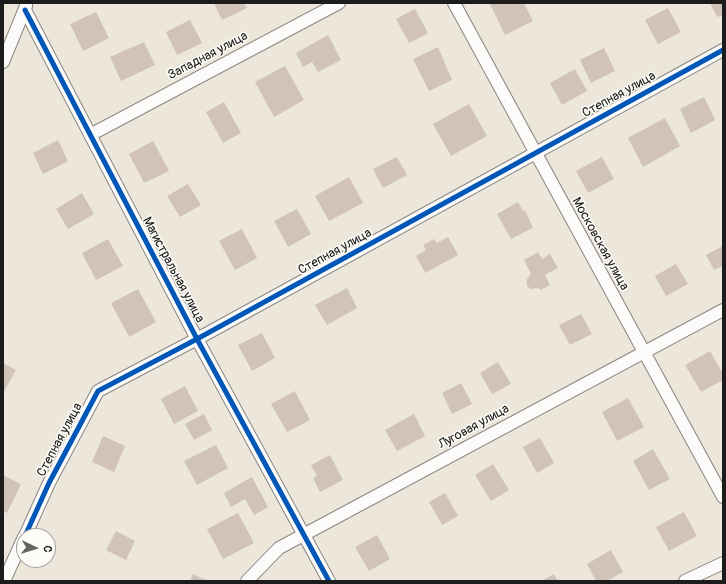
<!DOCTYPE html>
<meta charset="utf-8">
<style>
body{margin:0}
#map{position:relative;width:726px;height:584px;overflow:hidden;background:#ece6db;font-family:Pangolin,sans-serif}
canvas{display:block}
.frame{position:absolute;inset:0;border:4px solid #1c1c1c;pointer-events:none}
.north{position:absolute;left:16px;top:528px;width:40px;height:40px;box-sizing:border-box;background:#fdfcf7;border:1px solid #a3a29f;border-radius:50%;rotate:94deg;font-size:11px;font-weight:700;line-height:16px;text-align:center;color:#1c1c1c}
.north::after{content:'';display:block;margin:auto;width:14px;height:18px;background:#65635f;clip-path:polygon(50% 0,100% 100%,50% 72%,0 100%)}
</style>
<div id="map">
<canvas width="726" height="584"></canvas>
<div class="frame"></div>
<div class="north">С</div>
</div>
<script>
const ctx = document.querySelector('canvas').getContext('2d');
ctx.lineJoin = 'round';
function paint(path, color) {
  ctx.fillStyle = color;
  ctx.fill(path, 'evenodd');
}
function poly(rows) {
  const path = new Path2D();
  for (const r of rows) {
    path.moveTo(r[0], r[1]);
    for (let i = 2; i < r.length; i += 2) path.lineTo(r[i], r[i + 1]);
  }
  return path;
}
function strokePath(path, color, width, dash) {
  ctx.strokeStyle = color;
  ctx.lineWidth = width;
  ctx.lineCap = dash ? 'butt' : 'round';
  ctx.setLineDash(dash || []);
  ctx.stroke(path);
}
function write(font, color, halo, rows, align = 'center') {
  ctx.font = font + ' Pangolin,sans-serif';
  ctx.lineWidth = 3;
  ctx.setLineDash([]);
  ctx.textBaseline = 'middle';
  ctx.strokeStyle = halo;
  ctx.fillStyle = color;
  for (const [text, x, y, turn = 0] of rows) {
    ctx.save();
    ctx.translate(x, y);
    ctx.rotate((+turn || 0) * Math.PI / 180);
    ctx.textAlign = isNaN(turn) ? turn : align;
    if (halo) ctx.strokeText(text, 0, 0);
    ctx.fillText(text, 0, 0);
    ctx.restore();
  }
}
paint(poly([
 [214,3,244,3,247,8,222,20],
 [493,3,524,3,533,21,505,35,490,4],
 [710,3,723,3,723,15,717,17],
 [668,8,681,32,658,44,645,20],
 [415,9,428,33,409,43,396,19],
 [96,12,109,38,83,51,70,24],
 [190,20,202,43,177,55,166,32],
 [328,35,341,60,318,72,312,62,303,67,296,53],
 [144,42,155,65,121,81,110,57],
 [438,47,452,80,429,91,413,59],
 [604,48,615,71,591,83,580,60],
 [285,66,304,100,274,117,255,82],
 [575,69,587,91,562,105,550,83],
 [704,97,715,120,691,133,680,109],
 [224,102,241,133,223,143,206,112],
 [469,104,487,136,451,156,433,124],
 [665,118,680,146,643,167,628,138],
 [58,140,68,161,43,174,33,153],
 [153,141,169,171,144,183,129,154],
 [397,157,407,175,383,188,373,169],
 [602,157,614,179,588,193,576,171],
 [349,177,363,203,329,221,315,196],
 [188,184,201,205,180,217,167,196],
 [82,193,94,214,68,229,56,209],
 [518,202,523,211,525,210,533,228,511,239,497,214],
 [297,209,311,234,288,247,274,221],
 [242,229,257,258,235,270,219,241],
 [448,237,458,255,425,273,416,256,426,250,423,245,434,239,437,243],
 [108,239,123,266,96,280,82,253],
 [723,246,723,266,714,270,706,255],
 [538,252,542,259,550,254,558,268,545,275,550,285,540,290,539,288,531,289,527,286,527,279,531,274,524,260],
 [676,264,688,284,666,296,655,276],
 [347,288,357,308,327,325,315,305],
 [138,289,156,322,129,337,111,303],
 [581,314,592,334,570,345,559,325],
 [262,333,275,358,252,371,238,345],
 [710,351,723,374,723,380,701,392,685,365],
 [498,362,511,384,492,394,480,373],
 [3,363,16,370,3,393],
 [461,383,472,404,452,414,442,393],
 [185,386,198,411,174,424,161,399],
 [295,391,310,420,287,432,271,404],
 [628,398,644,427,617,441,602,412],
 [204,414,212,430,194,440,185,424],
 [414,414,425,436,397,451,385,430],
 [103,436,125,446,114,472,92,462],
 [540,438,554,463,537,473,523,447],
 [216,445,228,468,197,485,184,461],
 [653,449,670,479,649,490,633,461],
 [330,455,343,480,320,492,313,478,317,476,311,465],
 [493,464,509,490,491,501,475,475],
 [3,475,21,484,7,513,3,511],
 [252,477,268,507,254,515,245,499,231,507,224,493],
 [445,493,458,516,442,525,429,502],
 [684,512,697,536,669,551,656,527],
 [238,513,254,543,223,559,207,529],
 [116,531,135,541,126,560,106,550],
 [377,535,390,559,369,571,355,547],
 [611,550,623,572,607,581,596,581,587,564],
 [193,574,208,581,190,581],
 [554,574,558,581,542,581]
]), '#d2c3b9');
const minor = poly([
 [454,3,723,497],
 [25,10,197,339,329,581],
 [3,62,26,6],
 [90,135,339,3],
 [25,536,49,483,98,391,197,339,723,50],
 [4,581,24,537],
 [247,581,279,548,723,310],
 [685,581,723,563]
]);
strokePath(minor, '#8a8782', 14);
strokePath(minor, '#fcfbfa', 12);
strokePath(poly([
 [25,10,197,339,329,581],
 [25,536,49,483,98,391,197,339,723,50]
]), '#0057b8', 5);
write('13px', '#1c1c1c', '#fdfcf7', [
 ["Западная улица",208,56,-28],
 ["Степная улица",619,95,-29],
 ["Московская улица",600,244,61],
 ["Степная улица",335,252,-29],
 ["Магистральная улица",173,270,62],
 ["Луговая улица",474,427,-29],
 ["Степная улица",60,440,-62]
]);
</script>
